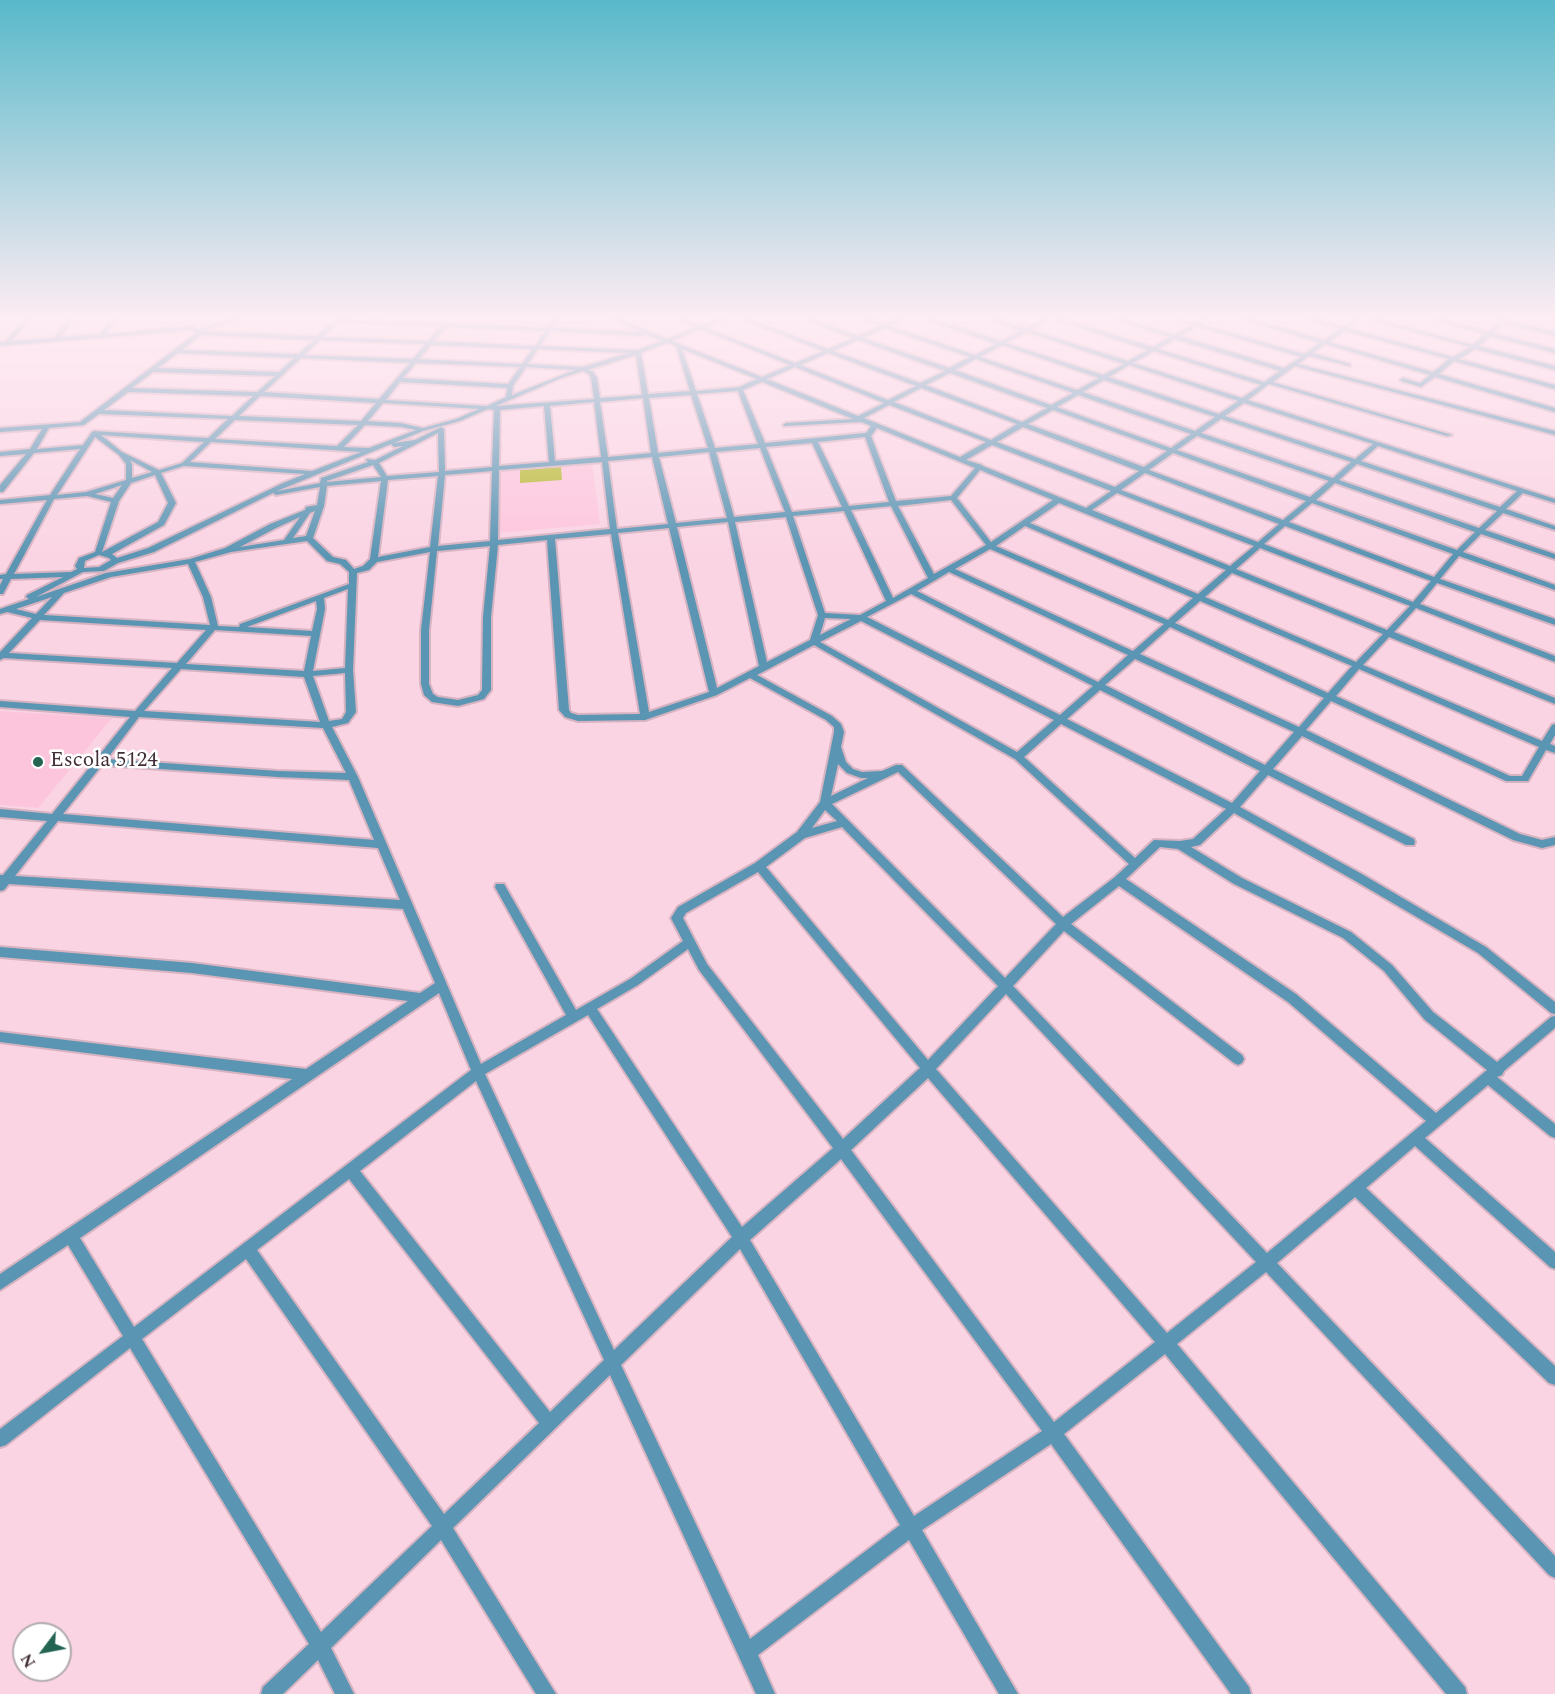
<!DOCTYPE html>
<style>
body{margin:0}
#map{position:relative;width:1555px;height:1694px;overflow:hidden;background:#fbd4e4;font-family:Spectral,serif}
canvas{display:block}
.north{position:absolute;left:12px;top:1622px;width:60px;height:60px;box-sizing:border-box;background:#fff;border:2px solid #b3abaf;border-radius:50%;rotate:238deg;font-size:16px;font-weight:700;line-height:24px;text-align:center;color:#412e36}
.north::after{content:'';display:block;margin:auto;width:21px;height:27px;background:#246453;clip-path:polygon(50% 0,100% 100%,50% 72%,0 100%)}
</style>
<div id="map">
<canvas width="1555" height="1694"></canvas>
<div class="north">N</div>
</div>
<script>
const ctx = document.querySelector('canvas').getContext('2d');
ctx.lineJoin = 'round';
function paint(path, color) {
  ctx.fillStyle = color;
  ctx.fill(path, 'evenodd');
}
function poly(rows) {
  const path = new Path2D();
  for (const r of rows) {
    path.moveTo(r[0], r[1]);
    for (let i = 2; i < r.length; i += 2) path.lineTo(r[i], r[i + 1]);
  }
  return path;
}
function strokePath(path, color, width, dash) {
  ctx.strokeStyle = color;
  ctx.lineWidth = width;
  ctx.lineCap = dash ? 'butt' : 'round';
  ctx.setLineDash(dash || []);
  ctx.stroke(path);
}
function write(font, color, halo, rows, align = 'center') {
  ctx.font = font + ' Spectral,serif';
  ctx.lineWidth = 5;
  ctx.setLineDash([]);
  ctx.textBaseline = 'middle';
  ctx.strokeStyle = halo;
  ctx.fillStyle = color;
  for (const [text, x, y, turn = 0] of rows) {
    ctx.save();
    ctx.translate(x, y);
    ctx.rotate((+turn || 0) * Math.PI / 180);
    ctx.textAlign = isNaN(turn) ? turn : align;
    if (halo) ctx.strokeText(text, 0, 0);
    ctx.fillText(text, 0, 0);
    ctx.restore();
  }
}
paint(poly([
 [592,462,600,524,499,533,499,470],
 [0,711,112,718,38,808,0,805]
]), '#fdc5dc');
paint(poly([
 [561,467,562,480,520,483,520,470]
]), '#b3b827');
const street = poly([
 [24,320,30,320,11,341,54,338,68,320,74,320,60,337,100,334,110,320,116,320,106,334,193,326,198,329,228,320,237,320,202,331,317,336,335,320,443,323,446,321,449,323,547,328,552,320,558,320,552,328,641,332,613,320,621,320,667,339,696,327,679,320,687,320,701,326,715,320,723,320,706,328,795,363,823,351,744,320,752,320,828,349,853,338,806,320,815,320,858,336,880,326,865,320,874,320,885,324,894,320,902,320,890,326,975,355,996,344,928,320,937,320,1001,341,1021,331,991,320,1000,320,1026,328,1042,320,1049,320,1031,330,1128,361,1148,350,1057,320,1066,320,1153,347,1170,337,1117,320,1126,320,1174,335,1192,325,1178,320,1196,323,1200,320,1207,320,1201,324,1304,354,1320,343,1246,320,1255,320,1324,340,1340,329,1310,320,1320,320,1343,327,1352,320,1359,320,1348,328,1453,357,1470,347,1371,320,1381,320,1473,345,1485,334,1435,320,1445,320,1488,332,1499,321,1497,320,1507,320,1555,332,1555,336,1504,323,1493,333,1555,349,1555,353,1490,336,1479,346,1555,366,1555,370,1475,349,1459,359,1555,385,1555,389,1454,361,1439,374,1555,408,1555,412,1435,377,1421,387,1401,381,1400,380,1403,378,1420,383,1430,375,1325,344,1313,353,1350,364,1350,366,1309,356,1298,364,1555,431,1555,435,1295,366,1273,382,1452,435,1447,436,1269,384,1248,400,1555,499,1555,503,1523,493,1506,509,1555,526,1555,530,1503,513,1485,530,1555,554,1555,559,1481,534,1463,552,1555,585,1555,590,1459,556,1440,579,1555,619,1555,625,1437,583,1420,604,1555,656,1555,662,1416,608,1394,632,1555,698,1555,704,1389,637,1363,665,1542,741,1552,725,1555,724,1555,735,1550,744,1555,746,1555,753,1546,750,1528,781,1506,781,1331,701,1306,730,1520,834,1542,840,1555,837,1555,845,1542,848,1513,840,1302,736,1273,769,1414,839,1415,842,1414,845,1406,845,1268,775,1240,807,1360,873,1486,947,1555,1002,1555,1014,1551,1013,1478,953,1352,879,1234,813,1200,845,1191,847,1242,878,1351,932,1392,965,1433,1012,1497,1062,1551,1017,1555,1016,1555,1028,1504,1071,1502,1075,1497,1077,1555,1124,1555,1138,1550,1136,1488,1085,1425,1138,1555,1252,1555,1269,1550,1267,1415,1146,1366,1188,1555,1366,1555,1385,1549,1383,1355,1197,1277,1263,1555,1556,1555,1578,1549,1575,1266,1272,1177,1344,1465,1687,1467,1694,1446,1694,1165,1354,1064,1434,1249,1687,1251,1694,1231,1694,1051,1444,922,1530,1018,1694,999,1694,909,1540,758,1655,775,1694,756,1694,610,1375,453,1528,556,1694,536,1694,441,1540,331,1648,354,1694,335,1694,318,1660,283,1694,261,1694,263,1687,309,1644,130,1348,6,1445,0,1447,0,1429,123,1336,68,1245,0,1290,0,1274,292,1079,0,1042,0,1032,306,1069,408,1001,192,973,0,957,0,947,192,963,420,993,435,983,403,909,9,884,4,890,0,891,0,875,3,875,47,821,0,817,0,809,52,814,130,717,0,707,0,701,135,711,172,668,4,658,0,660,0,652,32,618,7,612,0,614,0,609,29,599,26,597,27,595,63,577,11,579,3,594,0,594,0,585,3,579,0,579,0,575,6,574,47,500,0,504,0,500,50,495,80,449,34,453,3,492,0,492,0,485,26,454,0,456,0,452,30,449,42,429,0,432,0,428,80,422,196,333,192,330,0,346,0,342,5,342,24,320],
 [340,321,341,322,440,326,428,341,323,337,340,321],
 [1197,326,1301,357,1284,368,1180,336,1197,326],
 [446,327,545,331,535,346,434,341,446,327],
 [885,328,970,357,949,368,863,338,885,328],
 [701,329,790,365,762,377,672,341,701,329],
 [550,331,643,336,646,334,662,341,637,350,540,346,550,331],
 [1345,331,1449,359,1433,372,1329,342,1345,331],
 [1027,332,1124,364,1103,375,1006,343,1027,332],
 [201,335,314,340,298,354,182,350,201,335],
 [1175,339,1280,371,1264,382,1158,349,1175,339],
 [320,340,425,344,413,359,304,355,320,340],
 [858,340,945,371,920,383,833,351,858,340],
 [667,343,676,346,690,391,648,394,641,353,667,343],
 [431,345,532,349,522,364,419,359,431,345],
 [1002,345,1099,378,1077,390,980,357,1002,345],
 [538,349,628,353,583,367,528,364,538,349],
 [682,349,757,379,739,387,696,391,682,349],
 [1154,351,1261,385,1242,398,1133,363,1154,351],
 [178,353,294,358,279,372,158,368,178,353],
 [828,353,916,386,888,400,800,365,828,353],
 [636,355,642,395,600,398,597,378,593,372,588,370,636,355],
 [301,358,410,363,379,399,264,392,301,358],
 [976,359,1073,393,1051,405,955,370,976,359],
 [416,363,520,367,508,384,403,378,416,363],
 [1129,365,1238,401,1219,414,1109,377,1129,365],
 [526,367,559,369,575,370,512,395,513,386,526,367],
 [795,367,884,403,858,416,767,379,795,367],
 [583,371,589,374,591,378,594,399,496,406,561,378,583,371],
 [153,372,275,376,257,392,132,388,153,372],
 [950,373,1047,408,1022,422,926,385,950,373],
 [1104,380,1215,417,1195,431,1083,392,1104,380],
 [400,382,507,388,506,397,487,406,386,400,400,382],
 [762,382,853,419,786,423,783,425,784,426,861,422,871,426,867,432,865,433,765,443,743,390,762,382],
 [921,388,1017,424,991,440,894,402,921,388],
 [738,391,758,444,715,448,697,394,738,391],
 [128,392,253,396,232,416,104,410,128,392],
 [691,395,708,448,658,453,649,398,691,395],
 [1078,395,1191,434,1171,448,1057,407,1078,395],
 [260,396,376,403,361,421,239,416,260,396],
 [643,398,651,453,608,457,600,402,643,398],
 [594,402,601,457,555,461,550,406,594,402],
 [383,403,479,409,456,419,423,428,401,423,368,421,383,403],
 [1244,403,1373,444,1355,459,1225,416,1244,403],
 [889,405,986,442,960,457,864,418,889,405],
 [544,406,549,462,499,466,500,410,544,406],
 [488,409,494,410,492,467,445,471,444,429,441,427,415,440,394,443,423,431,460,421,488,409],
 [1053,410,1167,451,1144,467,1028,424,1053,410],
 [99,414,228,419,208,438,94,431,92,432,83,445,37,449,49,428,84,425,99,414],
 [1221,419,1351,462,1333,478,1201,433,1221,419],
 [235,420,358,425,337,446,215,439,235,420],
 [365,425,401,427,416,430,369,448,344,447,365,425],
 [1023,427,1139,471,1115,487,997,442,1023,427],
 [877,428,975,468,951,496,896,501,871,436,877,428],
 [438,433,439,472,387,476,379,463,438,433],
 [101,435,204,442,182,463,159,470,122,452,101,435],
 [1197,436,1329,481,1310,497,1177,450,1197,436],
 [95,437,119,455,126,464,126,480,86,492,57,495,95,437],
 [865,437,889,502,849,506,818,442,865,437],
 [211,442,361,452,312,471,190,462,211,442],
 [812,443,842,507,792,512,766,447,812,443],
 [391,444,394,447,403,446,375,460,367,459,366,460,368,462,321,478,320,483,277,491,391,444],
 [992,445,1111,491,1086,508,983,466,982,465,966,460,992,445],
 [1378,446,1517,491,1500,507,1361,461,1378,446],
 [760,448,785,512,734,517,716,452,760,448],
 [709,452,727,518,676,523,659,457,709,452],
 [1173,453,1306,501,1283,520,1149,470,1173,453],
 [652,457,668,524,617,529,608,461,652,457],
 [130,460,152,472,132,478,132,464,130,460],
 [602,462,610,529,498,540,499,470,602,462],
 [1357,464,1497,511,1479,528,1339,480,1357,464],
 [373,465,381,477,327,482,327,481,373,465],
 [184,466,305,474,283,483,148,548,117,558,112,554,164,525,176,503,161,473,184,466],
 [980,470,1053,500,991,542,957,498,980,470],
 [492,471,490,541,438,546,445,475,492,471],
 [1145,473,1279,524,1258,542,1121,490,1145,473],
 [155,475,168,503,158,522,102,552,119,501,131,483,155,475],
 [438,476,430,547,378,557,388,480,438,476],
 [381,481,370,559,363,566,354,569,346,560,333,557,313,538,324,506,327,486,381,481],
 [1335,483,1475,532,1457,550,1316,500,1335,483],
 [122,485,113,498,95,494,122,485],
 [320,487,317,505,306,507,305,510,270,524,225,548,190,559,106,573,36,597,83,572,104,571,118,563,154,552,273,493,276,495,320,487],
 [1117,493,1254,546,1230,566,1092,510,1117,493],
 [87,496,111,502,95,552,79,558,75,566,77,569,71,572,14,574,54,499,87,496],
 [951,500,986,545,934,574,898,506,951,500],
 [1059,503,1226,570,1198,594,1030,523,1059,503],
 [1312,503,1453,554,1434,577,1289,522,1312,503],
 [891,506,928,578,893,598,851,510,891,506],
 [315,511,306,536,293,538,310,513,315,511],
 [844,511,886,601,860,615,825,613,793,516,844,511],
 [300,517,284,540,240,547,276,528,300,517],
 [786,517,818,615,810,640,767,662,735,522,786,517],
 [728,522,759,666,717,688,677,527,728,522],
 [1025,526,1193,598,1168,620,996,546,1025,526],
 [1285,526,1431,581,1413,602,1264,544,1285,526],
 [669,528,709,692,649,712,618,533,669,528],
 [611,534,640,714,578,715,571,713,569,710,555,539,611,534],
 [547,540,559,710,565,717,578,721,645,720,717,695,750,678,826,720,834,727,834,732,820,802,797,832,755,863,678,907,671,918,683,941,630,979,576,1010,504,884,496,884,495,887,566,1015,481,1064,358,777,332,727,348,723,356,712,353,670,357,573,369,570,377,562,430,552,421,630,421,684,424,695,432,702,458,706,484,699,491,690,491,617,498,545,547,540],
 [307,541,327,561,340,564,349,572,349,584,240,624,239,627,218,626,211,597,195,562,231,552,307,541],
 [490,546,483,617,482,690,478,695,458,700,438,697,433,694,429,684,429,630,437,551,490,546],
 [1260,548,1410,606,1387,630,1236,569,1260,548],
 [990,549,1164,624,1133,651,955,569,990,549],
 [99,555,109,558,111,560,99,567,84,568,85,561,99,555],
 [188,564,203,597,210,625,44,615,64,593,111,577,188,564],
 [949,572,1128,655,1098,682,917,591,949,572],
 [1232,573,1383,634,1356,662,1205,597,1232,573],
 [348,589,345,668,313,671,325,609,324,598,348,589],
 [911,594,1093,686,1060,715,867,617,911,594],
 [52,597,36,614,16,609,52,597],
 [316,601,317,609,312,631,247,627,316,601],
 [1200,601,1352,666,1328,693,1175,623,1200,601],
 [825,618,851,619,820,635,825,618],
 [40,620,206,630,177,663,9,653,40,620],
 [861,621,1054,720,1017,752,820,642,861,621],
 [1170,627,1324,698,1299,727,1140,654,1170,627],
 [215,630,311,636,304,671,186,664,215,630],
 [814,645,1015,759,1129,864,1115,877,1063,917,902,765,896,765,882,771,862,772,853,769,846,762,841,747,844,732,841,724,832,716,757,675,814,645],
 [1135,659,1294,732,1265,765,1105,685,1135,659],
 [181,669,304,677,320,722,144,711,181,669],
 [1359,669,1539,747,1522,776,1510,776,1336,696,1359,669],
 [345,673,346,712,342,719,329,721,313,676,345,673],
 [1100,690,1260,771,1232,803,1067,719,1100,690],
 [139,717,323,728,346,773,278,771,107,759,139,717],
 [1061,724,1226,809,1193,839,1180,841,1154,840,1135,858,1024,757,1061,724],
 [838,764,847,773,861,778,868,778,831,796,838,764],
 [102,765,278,777,349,780,374,840,63,814,102,765],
 [898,772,1056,924,1005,978,832,804,898,772],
 [825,810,837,821,812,828,825,810],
 [58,821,378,848,400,900,15,876,58,821],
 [842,827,998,986,928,1060,766,867,805,838,842,827],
 [1160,847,1178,849,1234,884,1343,938,1384,971,1425,1020,1487,1070,1436,1113,1296,994,1126,879,1160,847],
 [758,872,920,1068,843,1139,707,964,683,918,686,913,758,872],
 [1119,886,1288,1002,1426,1121,1267,1253,1013,986,1064,931,1234,1063,1238,1065,1242,1063,1244,1059,1242,1055,1071,924,1119,886],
 [688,949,699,970,833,1148,742,1227,597,1009,638,985,688,949],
 [439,993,471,1070,134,1327,80,1238,439,993],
 [1006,994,1256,1262,1167,1333,936,1069,1006,994],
 [588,1015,732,1237,614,1350,485,1074,588,1015],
 [928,1078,1155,1342,1054,1422,851,1150,928,1078],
 [476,1081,604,1360,550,1412,360,1171,476,1081],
 [841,1159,1042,1431,914,1516,750,1240,841,1159],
 [349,1179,539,1423,444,1514,257,1250,349,1179],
 [740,1249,900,1525,750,1639,621,1365,740,1249],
 [246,1259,432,1526,321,1632,142,1339,246,1259]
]);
strokePath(street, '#d6b3c1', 4);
paint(street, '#5a95b3');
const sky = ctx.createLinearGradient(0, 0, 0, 557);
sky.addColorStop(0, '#58b9ca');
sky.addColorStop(0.57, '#fdecf3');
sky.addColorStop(1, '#fdecf300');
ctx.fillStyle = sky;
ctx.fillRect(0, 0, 1555, 557);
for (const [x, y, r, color] of [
 [38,762,6,"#246453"]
]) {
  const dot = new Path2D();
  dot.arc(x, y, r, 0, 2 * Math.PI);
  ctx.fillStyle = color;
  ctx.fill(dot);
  strokePath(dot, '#fff', 2);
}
write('21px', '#412e36', '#fff', [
 ["Escola 5124",50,762]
], 'left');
</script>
